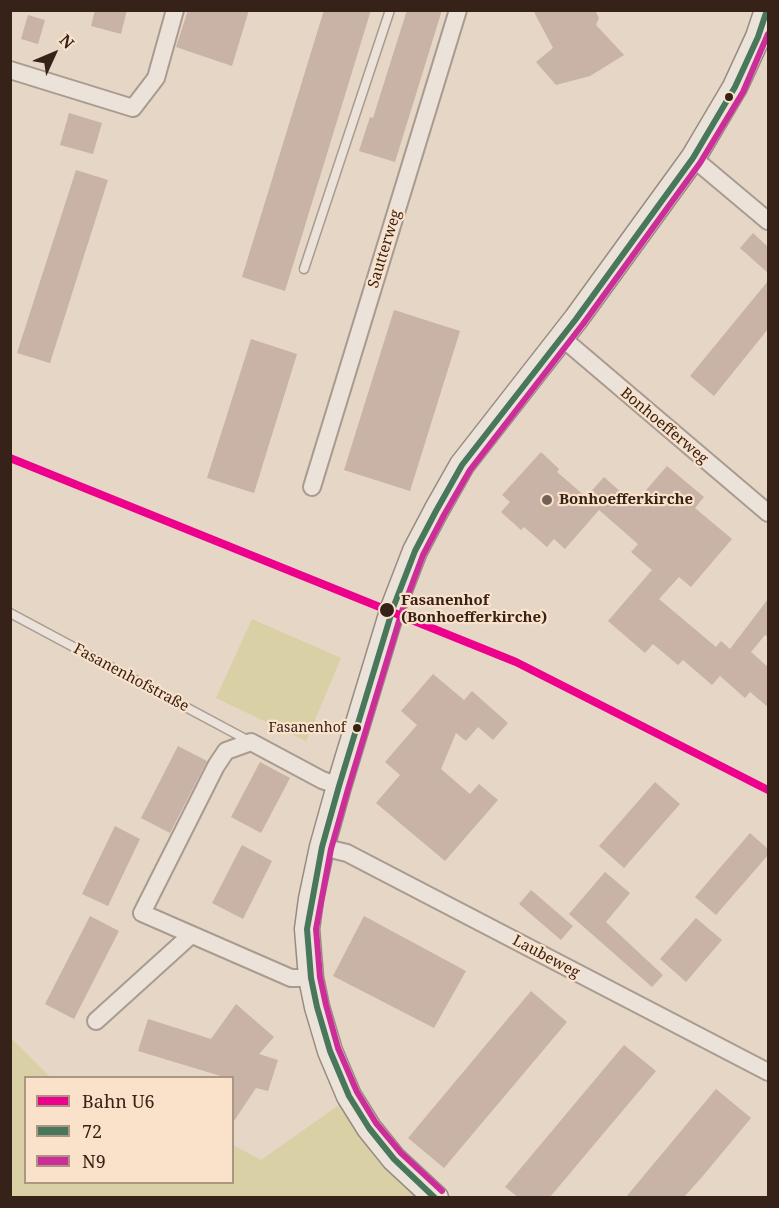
<!DOCTYPE html>
<meta charset="utf-8">
<style>
body{margin:0}
#map{position:relative;width:779px;height:1208px;overflow:hidden;background:#e5d6c6;font-family:"Noto Serif",serif}
canvas{display:block}
.frame{position:absolute;inset:0;border:12px solid #372219;pointer-events:none}
.legend{position:absolute;left:24px;top:1076px;width:210px;height:108px;box-sizing:border-box;background:#f9e2c9;border:2px solid #ab9583;margin:0;padding:8px 10px;list-style:none;font-size:18px;color:#372219}
.legend li{display:flex;align-items:center;gap:12px;height:30px}
.legend b{width:30px;border:2px solid #ab9583}
.north{position:absolute;left:24px;top:24px;width:60px;height:60px;-webkit-text-stroke:4px #f9e2c9;paint-order:stroke;rotate:46deg;font-size:16px;font-weight:700;line-height:24px;text-align:center;color:#372219}
.north::after{content:'';display:block;margin:auto;width:21px;height:27px;background:#372219;clip-path:polygon(50% 0,100% 100%,50% 72%,0 100%)}
</style>
<div id="map">
<canvas width="779" height="1208"></canvas>
<div class="frame"></div>
<ul class="legend">
<li><b style="height:8px;background:#ec008c"></b>Bahn U6</li>
<li><b style="height:8px;background:#48775c"></b>72</li>
<li><b style="height:8px;background:#cd2d98"></b>N9</li>
</ul>
<div class="north">N</div>
</div>
<script>
const ctx = document.querySelector('canvas').getContext('2d');
ctx.lineJoin = 'round';
function paint(path, color) {
  ctx.fillStyle = color;
  ctx.fill(path, 'evenodd');
}
function poly(rows) {
  const path = new Path2D();
  for (const r of rows) {
    path.moveTo(r[0], r[1]);
    for (let i = 2; i < r.length; i += 2) path.lineTo(r[i], r[i + 1]);
  }
  return path;
}
function strokePath(path, color, width, dash) {
  ctx.strokeStyle = color;
  ctx.lineWidth = width;
  ctx.lineCap = dash ? 'butt' : 'round';
  ctx.setLineDash(dash || []);
  ctx.stroke(path);
}
function write(font, color, halo, rows, align = 'center') {
  ctx.font = font + ' "Noto Serif",serif';
  ctx.lineWidth = 4.5;
  ctx.setLineDash([]);
  ctx.textBaseline = 'middle';
  ctx.strokeStyle = halo;
  ctx.fillStyle = color;
  for (const [text, x, y, turn = 0] of rows) {
    ctx.save();
    ctx.translate(x, y);
    ctx.rotate((+turn || 0) * Math.PI / 180);
    ctx.textAlign = isNaN(turn) ? turn : align;
    if (halo) ctx.strokeText(text, 0, 0);
    ctx.fillText(text, 0, 0);
    ctx.restore();
  }
}
paint(poly([
 [252,619,341,658,306,741,216,698],
 [10,1037,50,1077,26,1078,26,1182,232,1182,233,1145,261,1160,339,1105,378,1157,427,1197,11,1197]
]), '#d9d0a6');
paint(poly([
 [95,10,127,10,121,34,91,26],
 [188,10,249,10,232,66,176,47],
 [324,10,371,10,285,291,242,277],
 [407,10,442,10,395,162,359,151,370,117,373,118],
 [533,10,595,10,599,18,596,25,624,55,590,76,556,85,536,62,553,48],
 [28,15,45,20,38,44,21,39],
 [69,113,102,123,93,154,60,145],
 [76,170,108,180,50,363,17,353],
 [753,233,768,247,768,273,740,248],
 [768,281,768,329,714,396,690,376],
 [394,310,460,331,410,491,344,470],
 [251,339,297,354,254,493,207,478],
 [541,452,559,469,557,472,586,497,604,477,634,504,667,466,704,497,695,508,732,539,691,587,679,577,659,599,716,647,721,641,730,649,768,599,768,637,765,635,751,652,768,667,768,707,750,692,745,698,720,676,712,685,683,660,678,665,653,644,645,653,608,621,652,570,631,552,638,544,599,510,565,549,554,539,547,547,524,527,521,530,501,512,510,502,502,495],
 [433,674,464,700,472,691,508,723,493,740,478,727,466,741,456,733,441,769,470,794,479,784,498,800,445,861,376,803,400,775,385,762,417,725,401,711],
 [178,746,207,761,170,833,141,818],
 [260,762,290,778,261,833,231,817],
 [655,782,680,804,624,868,599,846],
 [115,826,140,839,108,906,82,894],
 [750,833,768,849,768,855,716,915,695,897],
 [242,845,272,861,243,919,212,903],
 [605,872,630,893,606,922,663,975,652,987,569,914],
 [531,890,573,926,561,940,519,904],
 [90,916,119,931,74,1019,45,1004],
 [364,916,466,971,434,1028,333,976],
 [696,918,722,940,686,982,660,959],
 [531,991,567,1022,444,1168,408,1138],
 [236,1004,274,1037,259,1054,278,1060,268,1091,256,1088,232,1124,232,1077,224,1077,138,1051,148,1019,211,1039],
 [624,1045,656,1071,550,1197,518,1197,505,1187],
 [716,1089,751,1118,702,1177,684,1197,626,1197]
]), '#c9b2a6');
const lane = poly([
 [304,269,390,10],
 [10,613,251,742]
]);
const street = poly([
 [10,70,133,108,156,78,175,10],
 [693,158,768,221],
 [561,337,768,513],
 [312,487,458,10],
 [322,847,347,853,768,1072],
 [311,978,291,978,142,913,216,766,226,751,251,742,322,780,339,786],
 [96,1021,191,935]
]);
const secondary = poly([
 [436,1198,394,1159,369,1128,349,1096,330,1051,317,1007,311,978,307,929,311,899,322,847,339,786,393,608,415,551,436,511,462,465,576,319,693,158,735,87,758,37,767,10]
]);
strokePath(lane, '#a99b90', 11);
strokePath(street, '#a99b90', 20);
strokePath(secondary, '#998b80', 27);
strokePath(lane, '#ebe2d9', 8);
strokePath(street, '#ebe2d9', 16);
strokePath(secondary, '#ebe2d9', 24);
strokePath(poly([
 [435,1198,394,1159,369,1128,349,1096,330,1051,317,1007,311,978,307,929,322,847,339,786,393,608,415,551,436,511,462,465,576,319,693,158,735,87,758,37,767,10]
]), '#48775c', 6);
strokePath(poly([
 [442,1191,401,1153,376,1123,357,1092,338,1048,326,1005,320,977,316,929,331,849,348,789,402,611,423,555,444,515,470,470,583,324,700,163,743,92,768,34]
]), '#cd2d98', 6);
strokePath(poly([
 [10,458,516,662,768,790]
]), '#ec008c', 8);
for (const [x, y, r, color] of [
 [729,97,5,"#372219"],
 [547,500,6,"#746156"],
 [387,610,8,"#372219"],
 [357,728,5,"#372219"]
]) {
  const dot = new Path2D();
  dot.arc(x, y, r, 0, 2 * Math.PI);
  ctx.fillStyle = color;
  ctx.fill(dot);
  strokePath(dot, '#f9e2c9', 2);
}
write('14px', '#372219', '#f9e2c9', [
 ["Fasanenhof",346,728]
], 'right');
write('15px', '#372219', '#f9e2c9', [
 ["Sautterweg",385,249,-73],
 ["Bonhoefferweg",664,426,40],
 ["Fasanenhofstraße",131,678,28],
 ["Laubeweg",546,957,28]
]);
write('bold 15px', '#372219', '#f9e2c9', [
 ["Bonhoefferkirche",559,500]
], 'left');
write('bold 15px', '#372219', '#f9e2c9', [
 ["Fasanenhof",401,601],
 ["(Bonhoefferkirche)",401,618]
], 'left');
</script>
